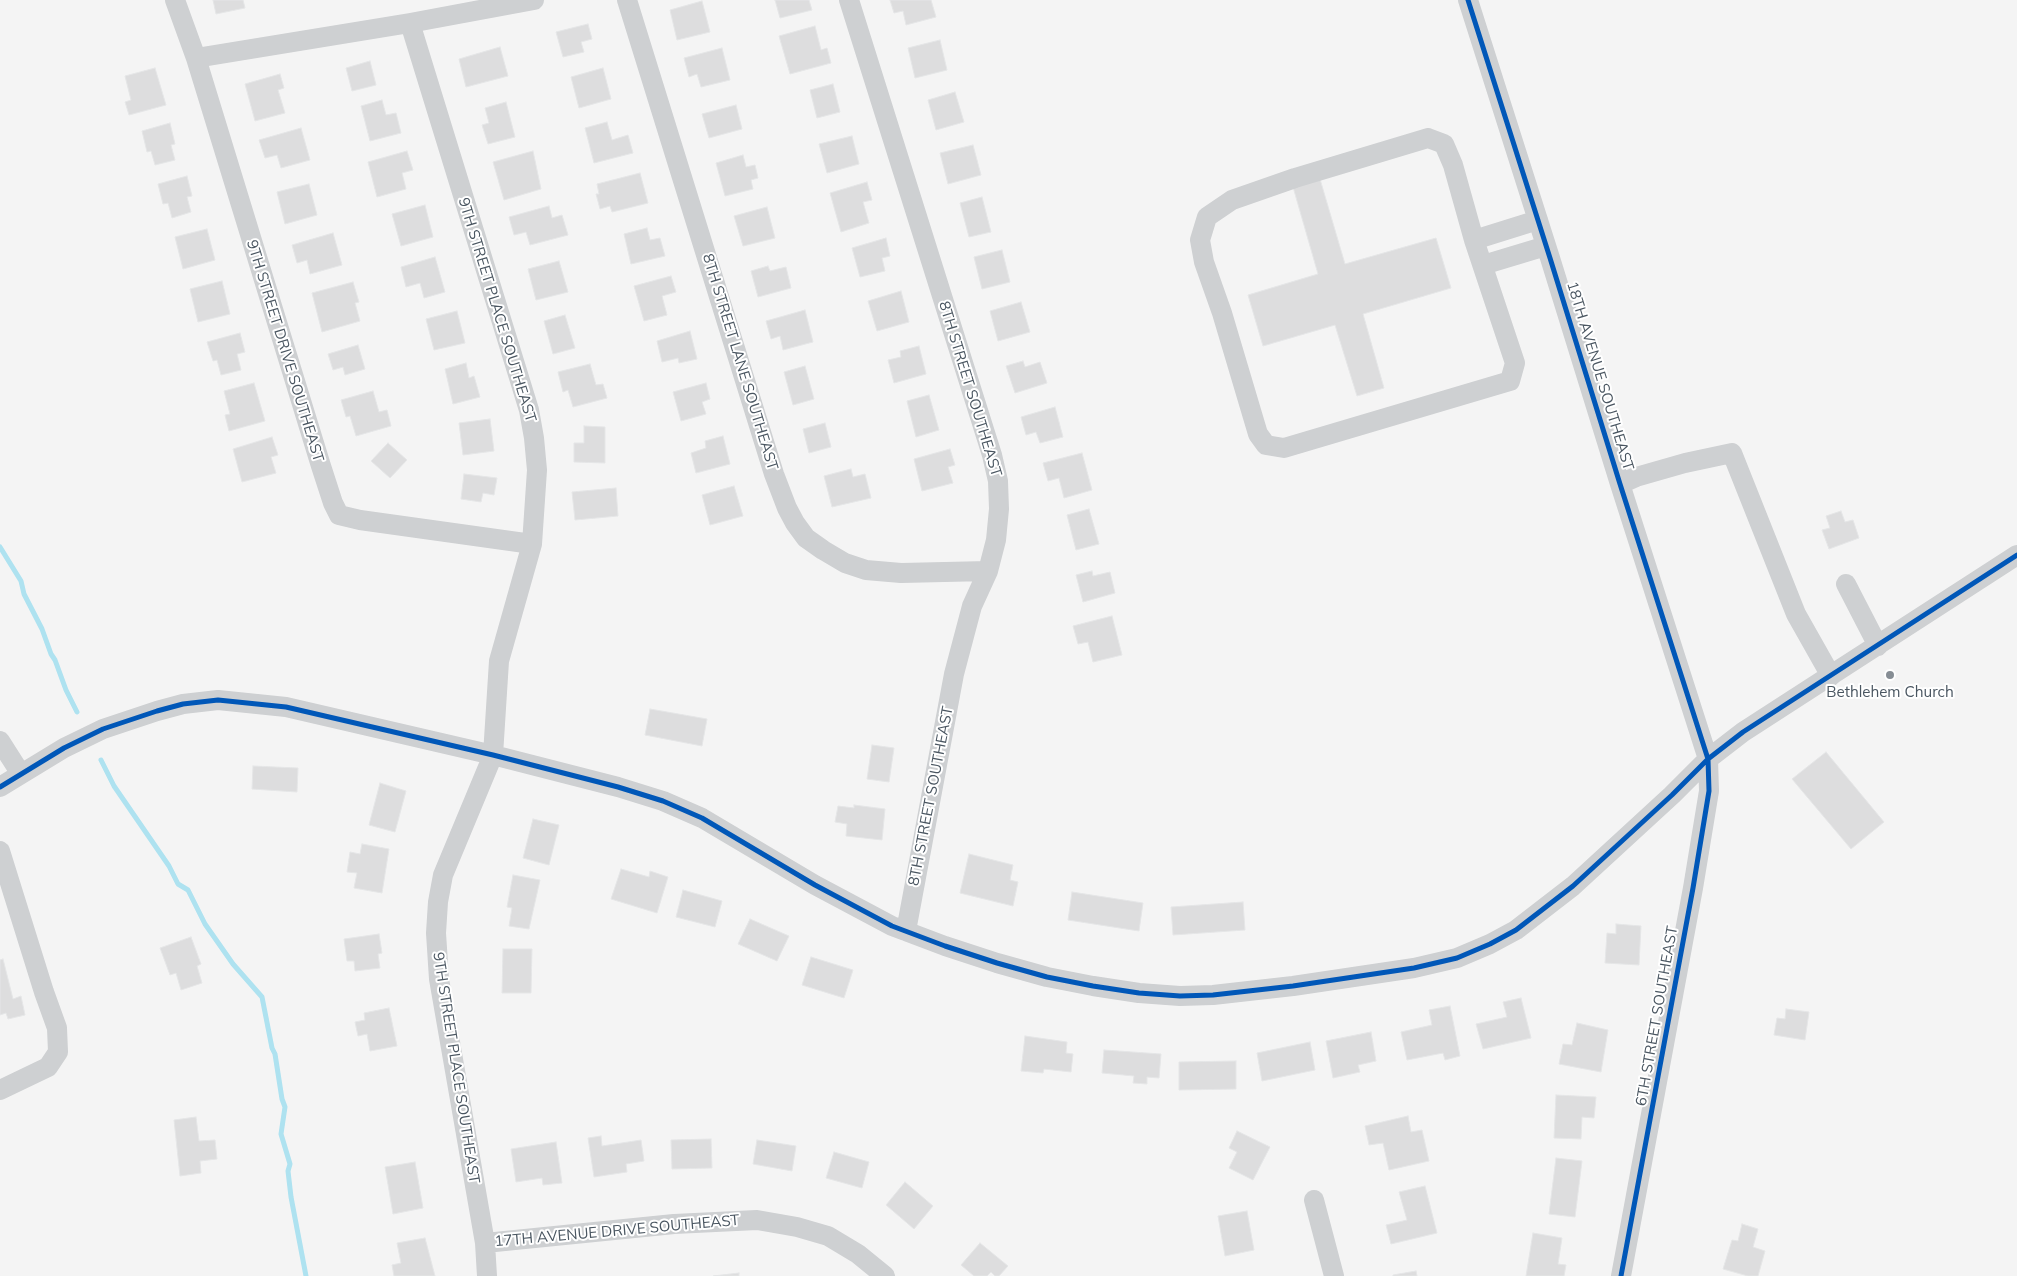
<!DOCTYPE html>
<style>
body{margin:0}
canvas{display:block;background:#f4f4f4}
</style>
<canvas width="2017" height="1276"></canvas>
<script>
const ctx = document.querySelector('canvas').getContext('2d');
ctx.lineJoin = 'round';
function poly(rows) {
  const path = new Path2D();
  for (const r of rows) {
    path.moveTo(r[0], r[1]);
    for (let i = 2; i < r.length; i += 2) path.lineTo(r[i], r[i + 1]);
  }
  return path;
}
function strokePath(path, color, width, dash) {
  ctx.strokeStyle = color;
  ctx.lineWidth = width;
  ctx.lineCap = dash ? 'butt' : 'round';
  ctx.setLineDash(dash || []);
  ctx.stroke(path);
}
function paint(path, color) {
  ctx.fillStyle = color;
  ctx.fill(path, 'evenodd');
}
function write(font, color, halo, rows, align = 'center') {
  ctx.font = font + ' Mulish,sans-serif';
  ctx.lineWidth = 4;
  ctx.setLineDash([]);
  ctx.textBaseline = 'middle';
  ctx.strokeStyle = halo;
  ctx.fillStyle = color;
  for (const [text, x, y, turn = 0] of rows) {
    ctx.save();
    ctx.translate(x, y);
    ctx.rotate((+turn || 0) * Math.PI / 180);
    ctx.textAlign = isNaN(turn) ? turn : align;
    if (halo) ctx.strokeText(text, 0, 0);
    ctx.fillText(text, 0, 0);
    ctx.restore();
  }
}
strokePath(poly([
 [0,547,21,581,24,594,42,629,51,654,55,660,66,690,77,712],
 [101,760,114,786,169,866,178,884,188,890,205,924,233,964,262,997,272,1048,275,1054,282,1099,285,1107,281,1134,290,1164,288,1171,291,1197,306,1276]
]), '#aee2f0', 5);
const building = poly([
 [213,0,243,0,245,8,216,14,213,0],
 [775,0,809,0,812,10,780,18,775,0],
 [890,0,931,0,936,17,906,25,903,11,894,13,890,0],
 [702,1,710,32,677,40,670,10,702,1],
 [588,24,592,39,581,42,584,52,563,57,556,32,588,24],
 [815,26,821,50,827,48,831,63,790,74,779,36,815,26],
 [940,40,947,70,915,78,908,48,940,40],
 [500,47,508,76,466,87,459,59,500,47],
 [722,48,730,80,701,87,697,74,689,77,684,58,722,48],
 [370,61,376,85,352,91,346,68,370,61],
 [155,68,166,105,129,115,125,102,131,100,125,76,155,68],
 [603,68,611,99,579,108,571,77,603,68],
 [280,74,284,88,278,90,285,113,255,121,245,84,280,74],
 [833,84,840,112,817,118,810,90,833,84],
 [955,92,964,122,936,130,928,100,955,92],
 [382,100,386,115,396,113,401,133,370,141,361,106,382,100],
 [506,102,515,137,488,144,482,125,489,123,485,108,506,102],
 [736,105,742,129,709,138,702,114,736,105],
 [607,122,612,140,628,135,633,153,594,163,585,128,607,122],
 [170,123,175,144,171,145,175,160,155,165,151,151,147,152,142,131,170,123],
 [301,128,310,160,281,168,277,155,265,158,259,140,301,128],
 [852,136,859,164,827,173,819,144,852,136],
 [973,145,981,175,948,184,940,153,973,145],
 [407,151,413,170,402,173,406,189,377,197,368,162,407,151],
 [533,151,541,189,504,200,493,162,533,151],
 [743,155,746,167,755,165,758,178,751,180,753,189,725,196,716,163,743,155],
 [640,173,648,203,612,212,610,206,600,209,596,194,599,194,597,184,640,173],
 [187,176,192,196,187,197,191,212,172,218,168,203,163,204,158,184,187,176],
 [1320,179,1345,264,1436,238,1451,288,1363,314,1384,388,1357,396,1335,325,1263,346,1248,295,1318,274,1293,187,1320,179],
 [867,182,872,200,863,202,869,223,841,232,830,193,867,182],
 [309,184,317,215,285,224,277,192,309,184],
 [982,197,991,232,969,237,960,203,982,197],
 [425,205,433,237,401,246,392,214,425,205],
 [549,206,552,218,562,215,568,235,530,245,526,232,514,235,509,217,549,206],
 [767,207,775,238,743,246,734,216,767,207],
 [647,228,650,240,660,238,665,256,631,264,624,234,647,228],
 [207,229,215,260,183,269,175,237,207,229],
 [333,233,342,265,310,274,307,260,297,263,292,245,333,233],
 [886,238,890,256,882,258,885,271,860,277,852,248,886,238],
 [1002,250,1010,282,982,289,974,257,1002,250],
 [435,257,445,292,424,298,420,283,406,287,401,267,435,257],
 [559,261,568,292,536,300,528,269,559,261],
 [768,266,770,271,786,267,791,288,758,297,751,271,768,266],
 [671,276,676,292,662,296,667,315,644,321,634,286,671,276],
 [222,281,230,314,198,322,190,289,222,281],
 [353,282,359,302,355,303,360,321,322,332,312,293,353,282],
 [901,291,909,322,877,331,868,301,901,291],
 [1021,302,1030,332,998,341,990,311,1021,302],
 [805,310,813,342,783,350,780,336,771,339,766,321,805,310],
 [457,311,465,343,434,350,426,319,457,311],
 [565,315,575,348,553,354,544,321,565,315],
 [690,331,697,359,679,363,678,358,662,362,657,341,690,331],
 [240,333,245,352,237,354,241,370,221,375,217,360,213,361,207,342,240,333],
 [358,345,365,369,345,375,343,367,333,370,328,354,358,345],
 [919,346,926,374,894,383,888,360,901,357,900,351,919,346],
 [1023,361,1025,367,1040,362,1047,383,1015,393,1006,366,1023,361],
 [466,363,469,378,474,376,480,397,453,404,445,369,466,363],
 [590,364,596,385,603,384,607,398,573,407,568,390,563,392,558,372,590,364],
 [805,366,814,399,793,405,784,372,805,366],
 [254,383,265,421,229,431,225,415,230,414,224,391,254,383],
 [706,383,710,399,702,402,706,414,681,421,673,392,706,383],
 [373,391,379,412,387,410,391,426,356,436,350,416,346,417,341,400,373,391],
 [929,395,939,430,916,437,907,401,929,395],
 [1055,407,1063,437,1040,443,1036,432,1026,435,1021,417,1055,407],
 [490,419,494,451,463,455,459,423,490,419],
 [825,423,831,447,809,453,803,429,825,423],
 [584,426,605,427,605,463,574,462,574,443,584,443,584,426],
 [723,436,730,464,696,473,691,453,706,448,705,441,723,436],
 [272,437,278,455,271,457,276,473,242,482,233,449,272,437],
 [388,443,407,460,390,478,371,461,388,443],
 [950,449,955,465,948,467,953,483,922,491,914,459,950,449],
 [1082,453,1092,490,1064,498,1059,478,1048,481,1043,463,1082,453],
 [851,469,853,477,865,474,871,498,832,507,824,476,851,469],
 [464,474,497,478,494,495,483,493,481,502,461,499,464,474],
 [734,486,743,516,710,525,702,495,734,486],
 [616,488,618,516,575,520,572,492,616,488],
 [1089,509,1099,544,1076,550,1067,515,1089,509],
 [1841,511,1845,522,1853,520,1859,538,1829,549,1822,530,1830,528,1826,516,1841,511],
 [1092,571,1093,576,1110,572,1115,593,1083,602,1076,575,1092,571],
 [1112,616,1122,655,1093,662,1088,642,1078,644,1073,626,1112,616],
 [650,709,707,719,702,746,645,735,650,709],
 [872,745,894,748,889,782,867,779,872,745],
 [1826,752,1884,822,1851,849,1792,779,1826,752],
 [253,766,298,768,297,792,252,789,253,766],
 [380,783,406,791,395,832,369,825,380,783],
 [854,805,885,809,882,840,846,836,847,824,835,822,838,806,854,808,854,805],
 [533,819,559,825,549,865,523,858,533,819],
 [362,844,389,849,382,893,354,888,357,873,347,872,350,852,360,854,362,844],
 [969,854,1013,865,1010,880,1018,882,1013,906,960,893,969,854],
 [621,869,649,877,650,871,668,877,657,913,611,899,621,869],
 [513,875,540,880,529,929,509,926,512,908,507,907,513,875],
 [683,890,722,901,715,927,676,917,683,890],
 [1072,892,1143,903,1139,931,1068,920,1072,892],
 [1243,902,1245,930,1173,935,1171,907,1243,902],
 [750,919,789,936,777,961,738,944,750,919],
 [1616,924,1641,926,1639,965,1605,963,1607,933,1616,934,1616,924],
 [379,934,382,953,378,954,380,968,355,971,354,961,347,961,344,939,379,934],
 [191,937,201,964,197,966,202,983,181,990,176,973,170,975,160,948,191,937],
 [503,949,532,949,531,993,502,993,503,949],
 [811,957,853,970,844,998,802,985,811,957],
 [3,959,13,999,21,996,25,1015,8,1019,6,1013,0,1015,0,960,3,959],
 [1521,998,1531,1038,1483,1049,1476,1024,1507,1017,1503,1002,1521,998],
 [1450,1006,1460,1056,1445,1060,1443,1053,1407,1060,1401,1032,1432,1025,1429,1010,1450,1006],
 [389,1008,397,1046,370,1051,367,1034,358,1036,355,1022,365,1020,364,1013,389,1008],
 [1786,1009,1809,1012,1805,1040,1774,1035,1777,1018,1785,1019,1786,1009],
 [1577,1023,1608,1030,1601,1072,1559,1064,1563,1044,1572,1045,1577,1023],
 [1371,1032,1376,1061,1358,1065,1360,1072,1333,1078,1326,1041,1371,1032],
 [1025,1036,1067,1042,1066,1053,1073,1054,1071,1072,1044,1069,1043,1073,1021,1071,1025,1036],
 [1310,1042,1315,1070,1262,1081,1257,1053,1310,1042],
 [1104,1050,1161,1054,1159,1078,1147,1077,1147,1084,1133,1083,1134,1076,1102,1073,1104,1050],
 [1236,1061,1236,1089,1179,1090,1179,1062,1236,1061],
 [1556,1095,1596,1097,1594,1118,1582,1117,1581,1139,1554,1138,1556,1095],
 [1408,1116,1411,1132,1422,1130,1429,1161,1389,1170,1383,1143,1369,1145,1365,1126,1408,1116],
 [196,1117,199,1141,215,1140,217,1159,200,1161,201,1173,180,1176,174,1120,196,1117],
 [1237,1131,1270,1147,1253,1180,1229,1168,1237,1152,1229,1148,1237,1131],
 [601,1136,602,1146,641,1140,644,1161,626,1164,627,1172,594,1177,588,1138,601,1136],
 [711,1139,712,1168,672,1169,671,1140,711,1139],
 [757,1140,796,1146,792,1171,753,1164,757,1140],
 [556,1142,562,1183,543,1185,542,1178,516,1182,511,1149,556,1142],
 [834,1152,869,1162,862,1188,826,1178,834,1152],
 [1556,1158,1582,1161,1575,1217,1549,1214,1556,1158],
 [415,1162,423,1208,393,1214,385,1167,415,1162],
 [905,1182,933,1206,914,1229,886,1205,905,1182],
 [1425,1186,1437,1233,1391,1244,1386,1225,1407,1220,1399,1192,1425,1186],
 [1247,1211,1254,1250,1225,1256,1218,1216,1247,1211],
 [1742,1224,1758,1229,1753,1247,1765,1251,1758,1276,1748,1276,1723,1269,1732,1240,1738,1241,1742,1224],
 [1533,1233,1562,1238,1558,1264,1566,1265,1564,1276,1526,1276,1533,1233],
 [425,1238,435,1276,394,1276,392,1265,401,1263,397,1243,425,1238],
 [980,1243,1008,1266,999,1276,995,1276,991,1272,987,1276,974,1276,961,1265,980,1243],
 [1416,1271,1417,1276,1393,1276,1393,1275,1416,1271],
 [739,1273,739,1276,713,1276,739,1273]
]);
paint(building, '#ddddde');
strokePath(building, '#e5e6e7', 1);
strokePath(poly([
 [175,0,196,58,321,466,333,503,339,515,360,520,532,544],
 [627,0,774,474,787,508,795,523,806,538,823,550,845,563,866,570,901,573,988,571],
 [849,0,992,455,998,481,999,509,996,540,988,571,972,606,954,674,906,931],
 [1468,0,1550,258,1620,484,1708,759,1709,791,1693,888,1621,1276],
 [410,23,529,410,534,438,537,470,532,544,499,661,493,755,443,875,438,902,436,933,439,979,485,1243,487,1276],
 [196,58,410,23,534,0],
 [1428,138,1444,144,1453,165,1474,240,1515,363,1510,381,1284,448,1266,445,1258,434,1222,313,1204,262,1200,240,1207,217,1232,200,1295,178,1428,138],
 [1474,240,1538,220],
 [1483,265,1546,246],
 [1620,484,1636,477,1685,463,1732,453,1796,614,1831,676],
 [1846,584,1878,646],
 [0,741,21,774],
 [0,787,64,748,103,729,157,711,183,704,218,700,286,707,493,755,618,787,663,801,702,818,815,885,892,926,945,946,997,963,1047,977,1093,986,1139,993,1180,996,1213,995,1293,986,1414,968,1457,958,1490,944,1516,930,1573,886,1672,795,1708,759,1743,732,2017,555],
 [0,851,44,992,57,1028,58,1052,48,1067,0,1090],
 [1314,1200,1334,1276],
 [485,1243,674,1224,757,1220,797,1227,828,1236,858,1254,885,1276]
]), '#ced0d2', 20);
strokePath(poly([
 [1468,0,1550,258,1620,484,1708,759,1709,791,1693,888,1621,1276],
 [0,787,64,748,103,729,157,711,183,704,218,700,286,707,493,755,618,787,663,801,702,818,815,885,892,926,945,946,997,963,1047,977,1093,986,1139,993,1180,996,1213,995,1293,986,1414,968,1457,958,1490,944,1516,930,1573,886,1672,795,1708,759,1743,732,2017,555]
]), '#0057b8', 5);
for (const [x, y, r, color] of [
 [1890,675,5,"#868d94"]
]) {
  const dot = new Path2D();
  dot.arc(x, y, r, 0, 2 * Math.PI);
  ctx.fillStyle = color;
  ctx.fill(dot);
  strokePath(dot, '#fff', 2);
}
write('15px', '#4a5661', '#fff', [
 ["9TH STREET PLACE SOUTHEAST",497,310,73],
 ["9TH STREET DRIVE SOUTHEAST",285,351,73],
 ["8TH STREET LANE SOUTHEAST",740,362,73],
 ["18TH AVENUE SOUTHEAST",1600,376,73],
 ["8TH STREET SOUTHEAST",970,389,73],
 ["8TH STREET SOUTHEAST",931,796,-79],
 ["6TH STREET SOUTHEAST",1657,1016,-80],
 ["9TH STREET PLACE SOUTHEAST",456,1068,81],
 ["17TH AVENUE DRIVE SOUTHEAST",617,1231,-5]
]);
write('15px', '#4a5661', '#fff', [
 ["Bethlehem Church",1890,692]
]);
</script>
